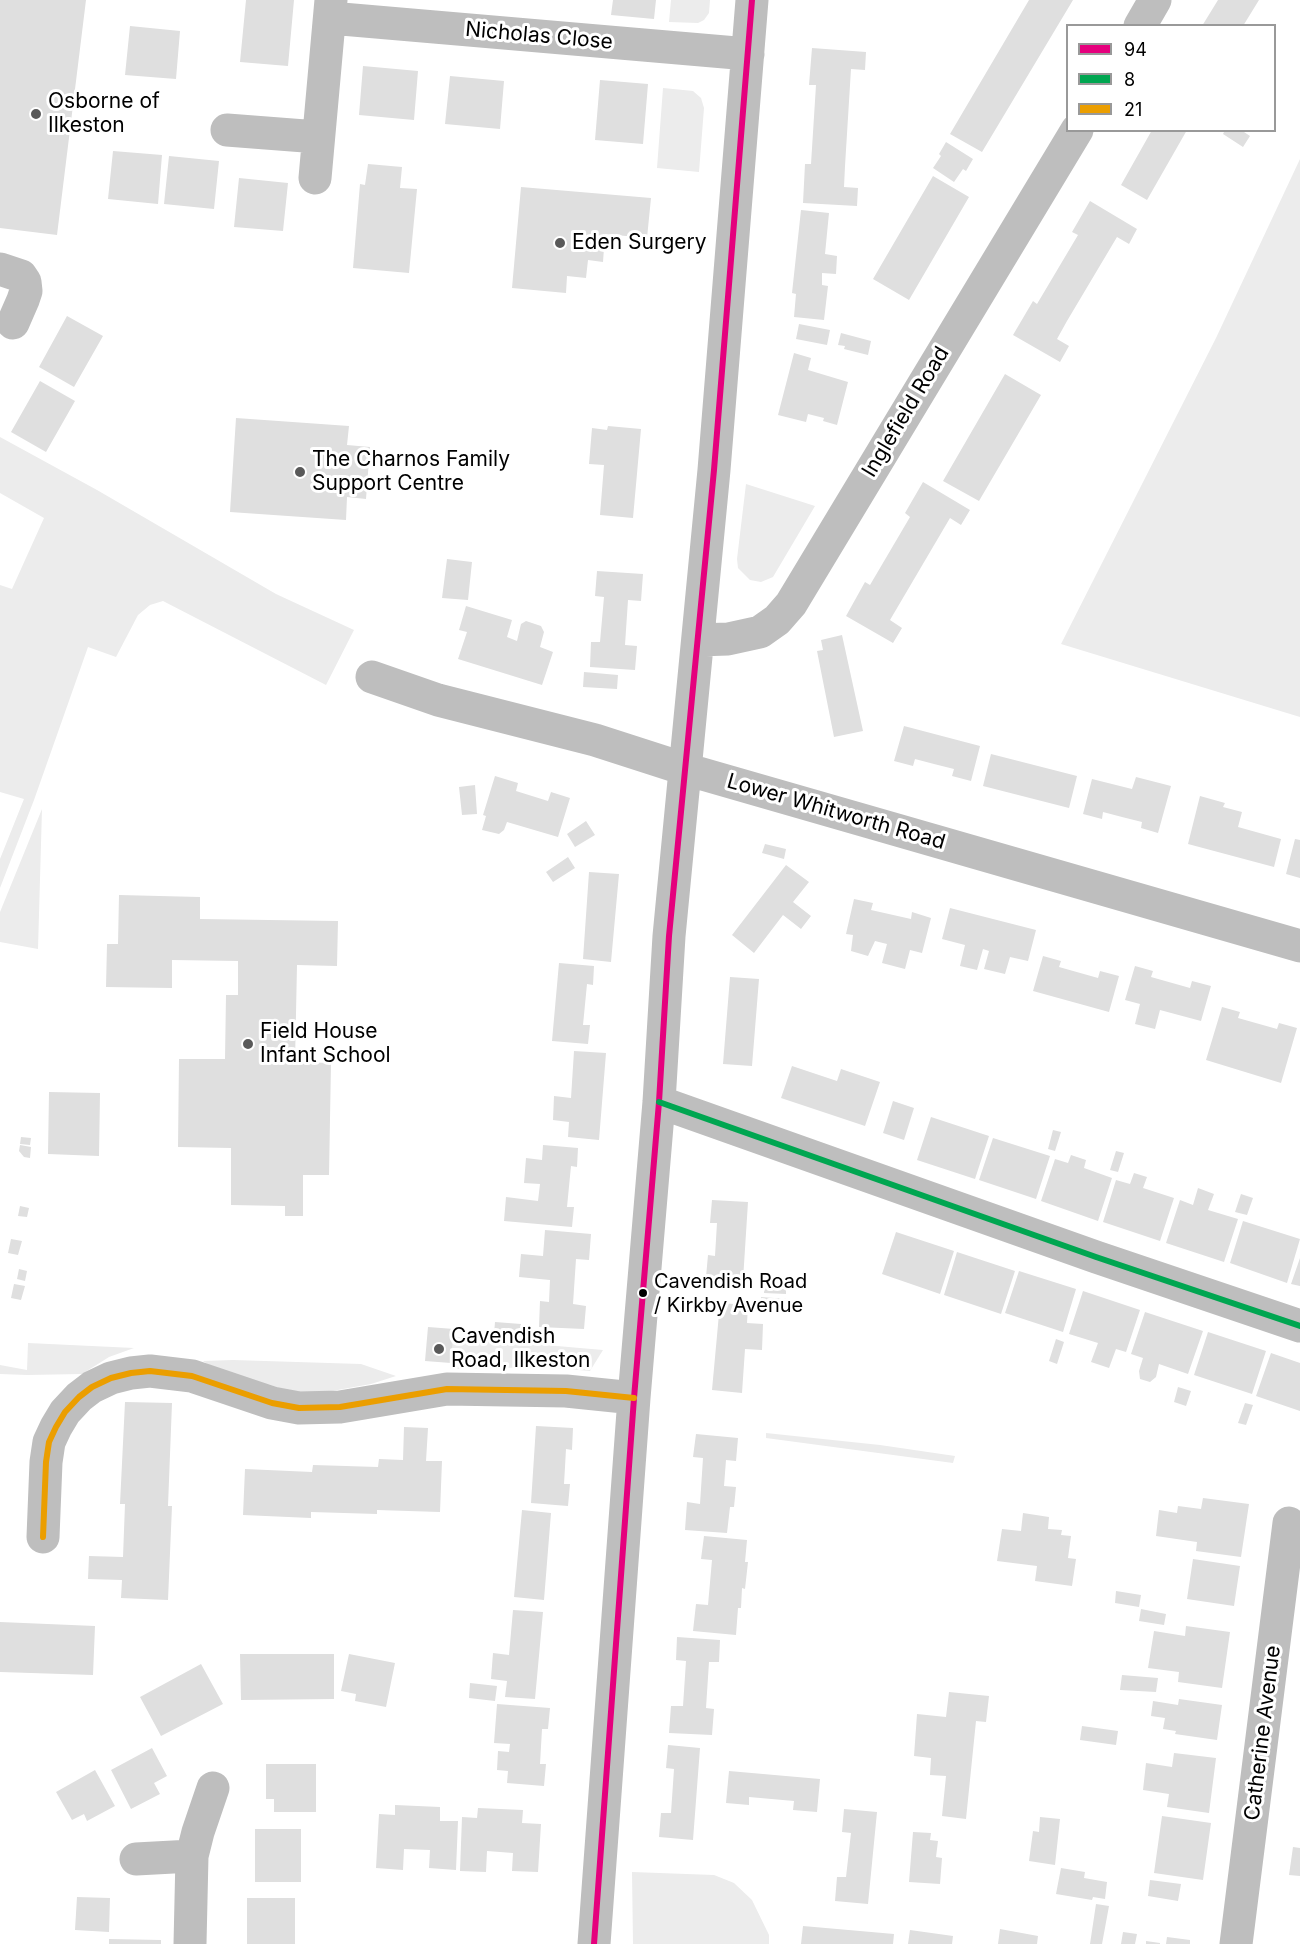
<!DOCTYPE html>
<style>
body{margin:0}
#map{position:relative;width:1300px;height:1944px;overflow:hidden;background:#fff;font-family:Inter,sans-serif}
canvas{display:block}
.legend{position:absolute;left:1066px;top:24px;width:210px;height:108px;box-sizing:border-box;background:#fff;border:2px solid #999;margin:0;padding:8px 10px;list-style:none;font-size:18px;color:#000}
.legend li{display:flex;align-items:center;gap:12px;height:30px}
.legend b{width:30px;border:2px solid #999}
</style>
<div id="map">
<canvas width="1300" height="1944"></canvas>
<ul class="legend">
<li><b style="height:8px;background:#e5007d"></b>94</li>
<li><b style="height:8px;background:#00a651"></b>8</li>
<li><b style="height:8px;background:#eb9e00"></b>21</li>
</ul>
</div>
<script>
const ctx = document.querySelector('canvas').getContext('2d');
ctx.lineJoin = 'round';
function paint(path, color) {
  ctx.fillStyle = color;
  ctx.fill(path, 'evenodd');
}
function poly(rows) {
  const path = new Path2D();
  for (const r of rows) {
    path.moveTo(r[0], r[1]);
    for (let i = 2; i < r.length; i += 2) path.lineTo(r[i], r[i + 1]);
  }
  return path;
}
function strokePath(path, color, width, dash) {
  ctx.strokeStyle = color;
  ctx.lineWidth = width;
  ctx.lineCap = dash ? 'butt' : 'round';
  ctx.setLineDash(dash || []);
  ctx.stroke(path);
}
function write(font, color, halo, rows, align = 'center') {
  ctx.font = font + ' Inter,sans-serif';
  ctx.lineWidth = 6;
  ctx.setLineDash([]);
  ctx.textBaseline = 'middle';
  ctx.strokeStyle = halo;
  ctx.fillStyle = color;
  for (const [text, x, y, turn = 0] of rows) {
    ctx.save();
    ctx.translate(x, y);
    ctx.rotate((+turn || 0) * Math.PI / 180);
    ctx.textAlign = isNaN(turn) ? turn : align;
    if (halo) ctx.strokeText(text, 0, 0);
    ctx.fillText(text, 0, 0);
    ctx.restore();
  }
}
paint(poly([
 [671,0,710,0,709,13,704,20,698,23,669,22],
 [663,88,693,91,701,98,704,108,699,172,657,168],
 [1300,159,1300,717,1061,644,1216,338],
 [0,437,97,490,276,594,354,630,326,685,163,601,150,605,138,615,116,657,88,647,34,800,0,888,0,859,24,799,0,792,0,585,12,589,44,518,0,493],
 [746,484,815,506,773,577,761,582,750,580,738,568,737,559],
 [42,809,38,949,0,942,0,912],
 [453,1337,603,1350,590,1371,544,1367,451,1369],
 [28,1343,134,1348,109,1357,82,1374,27,1375,0,1374,0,1365,27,1370],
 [233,1360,361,1364,396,1376,371,1384,321,1393,292,1394,214,1369,203,1361],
 [766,1433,880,1445,955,1456,953,1463,766,1438],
 [632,1872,714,1875,734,1883,752,1900,769,1935,769,1944,633,1944]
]), '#ececec');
paint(poly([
 [0,0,86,0,57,235,0,228],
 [246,0,294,0,288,66,240,62],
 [613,0,656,0,654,19,611,15],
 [1029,0,1073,0,982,152,950,134],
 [1218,0,1259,0,1243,26,1202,26],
 [130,26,180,31,176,79,125,75],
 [812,48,866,52,865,70,851,69,845,166,844,187,858,188,857,206,803,203,805,164,811,164,816,85,809,85],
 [363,66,418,71,414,120,359,115],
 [450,76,504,81,500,129,445,124],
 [600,80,648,84,643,144,595,140],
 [1152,130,1187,130,1147,200,1121,185],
 [1225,130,1241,130,1250,136,1243,147,1223,134],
 [946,142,973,159,966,171,963,169,954,182,933,168,941,156,939,154],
 [113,151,162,155,158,204,108,199],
 [169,156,219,161,214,209,164,204],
 [368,164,402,167,400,188,417,189,409,273,353,268,360,184,365,185],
 [933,176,969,197,909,300,873,279],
 [239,178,288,183,283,231,234,227],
 [521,187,651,198,647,238,605,234,603,262,588,260,586,278,567,276,566,293,512,288],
 [1090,201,1137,229,1129,244,1117,237,1067,321,1057,339,1069,346,1060,362,1013,335,1033,301,1037,304,1078,235,1072,232],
 [801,210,829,213,825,254,837,256,836,274,822,273,822,285,828,286,824,320,794,317,796,294,792,293],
 [67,316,103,336,74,387,39,367],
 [799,324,830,330,827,345,796,339],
 [841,333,871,341,868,355,844,349,845,346,838,345],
 [794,353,811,358,808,370,848,382,837,425,823,421,824,418,808,414,806,422,778,415],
 [1005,374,1041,395,979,501,943,481],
 [40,381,75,401,46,452,11,432],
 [236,418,349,426,347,445,370,447,366,499,347,497,346,520,230,512],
 [608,426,641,429,633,518,600,515,604,465,589,464,592,428,607,430],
 [923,482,970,510,961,525,950,518,890,620,902,628,893,643,846,616,865,582,870,585,910,517,905,513],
 [447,559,472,562,468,600,442,598],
 [597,571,643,574,641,601,628,600,625,645,637,646,635,670,590,667,591,642,600,642,604,597,595,596],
 [466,606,512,620,507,637,517,641,521,624,526,621,541,626,544,632,540,647,553,652,542,685,458,659,467,632,459,630],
 [842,635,863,731,834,737,817,651,823,650,821,640],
 [584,672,618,675,617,689,583,687],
 [904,726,980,746,971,781,952,776,954,769,934,764,915,759,913,766,894,761],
 [991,754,1077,776,1069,808,983,786],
 [495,776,518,783,516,791,548,801,551,792,570,798,558,837,507,822,504,830,499,834,482,830,486,816,483,815],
 [1136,777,1171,786,1158,833,1141,828,1142,822,1122,817,1103,812,1102,819,1083,814,1092,779,1132,789],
 [475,785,477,814,462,815,459,787],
 [1200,796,1225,803,1223,807,1242,812,1238,827,1281,839,1274,867,1188,844],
 [586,821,595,835,575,847,567,834],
 [1295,839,1300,840,1300,878,1286,874],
 [765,844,786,849,784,859,762,853],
 [568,857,575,868,553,882,546,872],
 [786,865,809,882,793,902,811,916,801,929,783,915,754,953,732,935],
 [589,872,619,874,611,962,583,959],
 [119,895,200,897,200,919,338,921,337,966,297,965,295,1062,331,1063,329,1175,303,1175,303,1216,285,1216,285,1206,231,1205,231,1148,178,1147,179,1059,225,1059,226,995,238,995,238,961,172,960,172,988,106,987,107,944,118,944],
 [854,899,873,903,871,910,911,919,912,912,931,918,922,953,910,950,905,969,882,963,887,944,875,941,868,956,851,951,853,935,846,934],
 [950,908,1036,930,1028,961,1010,957,1005,974,984,969,989,951,983,949,977,970,960,966,965,945,942,939],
 [1043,956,1061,961,1059,967,1098,978,1100,971,1119,976,1109,1012,1033,991],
 [559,963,594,966,593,985,587,984,583,1025,590,1025,588,1044,552,1041],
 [1135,966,1153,971,1151,977,1190,988,1192,981,1211,986,1201,1021,1160,1010,1155,1029,1135,1024,1140,1004,1125,1000],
 [730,977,759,979,752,1066,723,1064],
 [1222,1007,1240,1012,1238,1018,1277,1029,1279,1023,1297,1028,1281,1083,1206,1060],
 [574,1051,606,1053,599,1140,568,1137,569,1122,553,1120,554,1096,571,1098],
 [792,1066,837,1081,841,1069,880,1082,865,1126,781,1098],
 [49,1092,100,1093,99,1156,48,1154],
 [893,1101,914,1108,904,1140,883,1133],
 [931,1117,989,1136,975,1179,917,1160],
 [1053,1130,1061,1132,1055,1151,1048,1149],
 [21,1137,31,1138,30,1145,20,1144],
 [993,1138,1050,1156,1036,1199,979,1180],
 [20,1145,31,1147,30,1158,24,1157,19,1151],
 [543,1145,578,1148,577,1167,571,1166,567,1207,574,1207,572,1227,504,1221,506,1197,538,1201,540,1184,524,1183,526,1158,542,1160],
 [1116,1151,1124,1153,1118,1172,1110,1170],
 [1071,1155,1086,1160,1084,1168,1112,1178,1098,1221,1041,1201,1055,1159,1068,1163],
 [1134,1173,1147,1177,1143,1188,1174,1198,1160,1241,1103,1222,1116,1180,1130,1184],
 [1198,1188,1214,1194,1208,1210,1238,1219,1224,1262,1166,1243,1180,1200,1193,1205],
 [1241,1194,1253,1198,1247,1215,1235,1212],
 [712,1200,748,1202,743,1280,706,1277,708,1255,715,1256,717,1223,710,1223],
 [20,1206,29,1208,27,1217,18,1216],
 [1243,1221,1300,1239,1287,1283,1230,1263],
 [545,1230,591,1234,589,1260,576,1259,573,1304,586,1306,584,1329,539,1327,540,1301,549,1302,550,1280,519,1277,521,1254,543,1256],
 [896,1232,954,1251,940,1294,882,1274],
 [11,1239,22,1241,18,1255,8,1253],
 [957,1252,1015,1271,1001,1314,944,1295],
 [1300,1258,1300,1286,1291,1284],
 [19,1269,27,1271,25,1281,17,1279],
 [1019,1271,1076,1289,1063,1332,1005,1313],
 [765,1282,786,1283,786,1294,764,1293],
 [14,1284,25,1286,21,1300,11,1298],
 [1083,1291,1140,1310,1126,1352,1116,1349,1109,1368,1091,1362,1098,1343,1069,1334],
 [761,1297,787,1299,786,1312,761,1310],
 [720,1303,748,1305,747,1323,763,1324,762,1350,745,1349,742,1393,712,1390],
 [1145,1312,1203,1331,1188,1374,1159,1364,1156,1377,1150,1382,1140,1379,1139,1371,1143,1358,1131,1354],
 [495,1322,521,1324,520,1337,494,1334],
 [428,1327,454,1329,451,1363,425,1361],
 [1208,1332,1266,1351,1252,1394,1194,1375],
 [1056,1339,1064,1342,1057,1364,1049,1361],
 [1271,1353,1300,1363,1300,1411,1256,1396],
 [1178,1387,1191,1391,1186,1406,1174,1402],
 [125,1402,172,1403,168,1506,172,1506,168,1600,121,1598,122,1580,88,1579,89,1556,123,1557,125,1504,120,1504],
 [1245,1403,1253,1405,1246,1425,1238,1423],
 [536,1426,573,1428,572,1450,566,1449,565,1467,564,1484,570,1484,568,1506,531,1503],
 [404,1427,428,1428,426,1461,442,1461,440,1512,377,1510,377,1514,311,1512,311,1518,243,1515,245,1469,312,1472,313,1465,378,1467,379,1459,403,1460],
 [696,1434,738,1438,736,1461,726,1460,724,1486,736,1487,734,1507,730,1507,727,1533,685,1530,687,1502,700,1504,703,1458,693,1457],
 [1203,1498,1249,1504,1241,1557,1196,1551,1197,1542,1156,1536,1159,1510,1177,1513,1178,1506,1201,1509],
 [522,1510,551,1513,544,1600,514,1597],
 [1023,1513,1049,1517,1048,1529,1062,1530,1061,1535,1071,1536,1068,1558,1076,1559,1072,1586,1035,1581,1037,1566,997,1561,1002,1529,1021,1531],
 [704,1536,747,1540,745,1562,748,1562,745,1589,742,1588,741,1608,738,1608,736,1635,693,1631,696,1604,708,1605,712,1560,701,1559],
 [1193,1559,1240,1566,1234,1606,1187,1599],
 [1116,1591,1141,1595,1139,1607,1115,1603],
 [1141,1609,1166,1614,1164,1625,1139,1621],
 [513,1610,543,1612,535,1699,505,1697,507,1681,491,1679,493,1653,509,1655],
 [0,1622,95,1626,93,1675,0,1672],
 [1186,1626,1230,1632,1222,1688,1178,1682,1179,1672,1148,1668,1154,1631,1185,1636],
 [677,1637,720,1640,719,1662,709,1662,706,1708,714,1709,712,1735,669,1733,671,1706,683,1706,686,1661,676,1660],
 [240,1654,334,1654,334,1699,241,1700],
 [349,1654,395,1663,386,1707,355,1701,356,1694,341,1691],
 [201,1664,223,1704,161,1736,140,1697],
 [1122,1675,1158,1678,1156,1692,1120,1690],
 [470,1683,497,1686,495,1701,469,1698],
 [949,1692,989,1696,986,1722,976,1721,966,1819,942,1816,946,1776,930,1775,931,1758,914,1756,917,1714,946,1717],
 [1179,1699,1222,1705,1217,1740,1175,1734,1176,1731,1163,1729,1165,1718,1151,1716,1153,1701,1178,1705],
 [497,1704,550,1708,548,1729,542,1729,540,1764,546,1764,544,1786,507,1783,508,1771,497,1770,498,1751,509,1752,510,1744,494,1743],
 [1082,1726,1118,1731,1116,1745,1080,1740],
 [668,1745,700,1748,693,1840,659,1837,661,1813,671,1813,674,1769,666,1768],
 [152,1748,167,1776,154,1783,160,1794,131,1809,111,1770],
 [1174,1753,1216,1758,1209,1813,1167,1807,1169,1794,1143,1790,1146,1763,1172,1767],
 [266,1764,316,1764,316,1812,274,1812,274,1799,266,1799],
 [95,1770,115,1806,87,1821,84,1814,72,1820,56,1792],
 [729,1771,820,1779,817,1812,793,1810,794,1801,749,1797,749,1805,726,1803],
 [395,1805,440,1807,440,1821,458,1821,456,1870,429,1868,430,1850,404,1849,403,1870,376,1868,379,1814,395,1815],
 [478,1808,523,1810,522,1823,541,1824,538,1872,512,1871,513,1853,487,1851,486,1872,460,1871,462,1817,477,1818],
 [844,1809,877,1812,868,1904,835,1901,837,1877,846,1877,851,1833,842,1832],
 [1162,1816,1211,1823,1203,1880,1154,1873],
 [1040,1817,1060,1819,1055,1865,1029,1861,1033,1831,1039,1832],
 [255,1829,301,1829,301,1882,255,1882],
 [913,1832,931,1833,930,1840,938,1841,936,1857,942,1858,940,1884,909,1882],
 [1293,1847,1300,1848,1300,1876,1289,1875],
 [1061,1868,1085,1872,1084,1878,1107,1882,1105,1899,1093,1897,1092,1900,1056,1894],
 [1150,1880,1181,1884,1178,1901,1148,1896],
 [77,1897,110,1898,109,1932,75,1930],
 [247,1898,295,1898,295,1944,247,1944],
 [1096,1904,1109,1906,1102,1944,1090,1944],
 [803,1926,894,1934,893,1944,801,1944],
 [1000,1929,1038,1936,1037,1944,998,1944],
 [910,1930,953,1936,952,1944,908,1944],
 [1123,1932,1137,1934,1135,1944,1121,1944],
 [1167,1937,1190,1940,1190,1944,1166,1944],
 [109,1939,161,1940,161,1944,109,1944],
 [1146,1941,1160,1943,1160,1944,1146,1944]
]), '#dfdfdf');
strokePath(poly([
 [330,18,748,54],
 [1140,26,1155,0],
 [227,130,318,137],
 [315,178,331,0],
 [0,269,21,276,25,282,26,291,23,300,13,323],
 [698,640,728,639,760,632,777,620,791,604,1077,130],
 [372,677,438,700,595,740,685,769,1300,946],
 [659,1102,1096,1257,1300,1326],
 [43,1537,46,1462,49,1442,56,1427,65,1412,79,1397,92,1387,111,1378,131,1373,150,1371,192,1376,272,1403,299,1408,340,1407,447,1389,566,1391,634,1398],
 [136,1859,192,1856],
 [190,1944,192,1856,198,1832,213,1788],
 [594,1944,634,1398,659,1102,669,936,714,470,752,0],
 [1236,1944,1289,1523]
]), '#bebebe', 33);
strokePath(poly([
 [594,1944,634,1398,659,1102,669,936,714,470,752,0]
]), '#e5007d', 6);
strokePath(poly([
 [659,1102,1096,1257,1300,1326]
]), '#00a651', 6);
strokePath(poly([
 [43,1537,46,1462,49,1442,56,1427,65,1412,79,1397,92,1387,111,1378,131,1373,150,1371,192,1376,272,1403,299,1408,340,1407,447,1389,566,1391,634,1398]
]), '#eb9e00', 6);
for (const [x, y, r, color] of [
 [36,114,6,"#595959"],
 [560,243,6,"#595959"],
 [300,472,6,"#595959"],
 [248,1044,6,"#595959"],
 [643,1293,5,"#000"],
 [439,1349,6,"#595959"]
]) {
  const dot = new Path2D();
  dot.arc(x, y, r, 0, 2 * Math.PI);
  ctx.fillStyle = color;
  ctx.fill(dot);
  strokePath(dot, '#fff', 2);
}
write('20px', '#000', '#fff', [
 ["Cavendish Road",654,1282],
 ["/ Kirkby Avenue",654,1306]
], 'left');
write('21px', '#000', '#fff', [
 ["Nicholas Close",539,36,5],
 ["Inglefield Road",906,412,-59],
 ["Lower Whitworth Road",836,812,16],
 ["Catherine Avenue",1263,1733,-83]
]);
write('21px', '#000', '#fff', [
 ["Osborne of",48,102],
 ["Ilkeston",48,126],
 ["Eden Surgery",572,243],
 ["The Charnos Family",312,460],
 ["Support Centre",312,484],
 ["Field House",260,1032],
 ["Infant School",260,1056],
 ["Cavendish",451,1337],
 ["Road, Ilkeston",451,1361]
], 'left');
</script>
